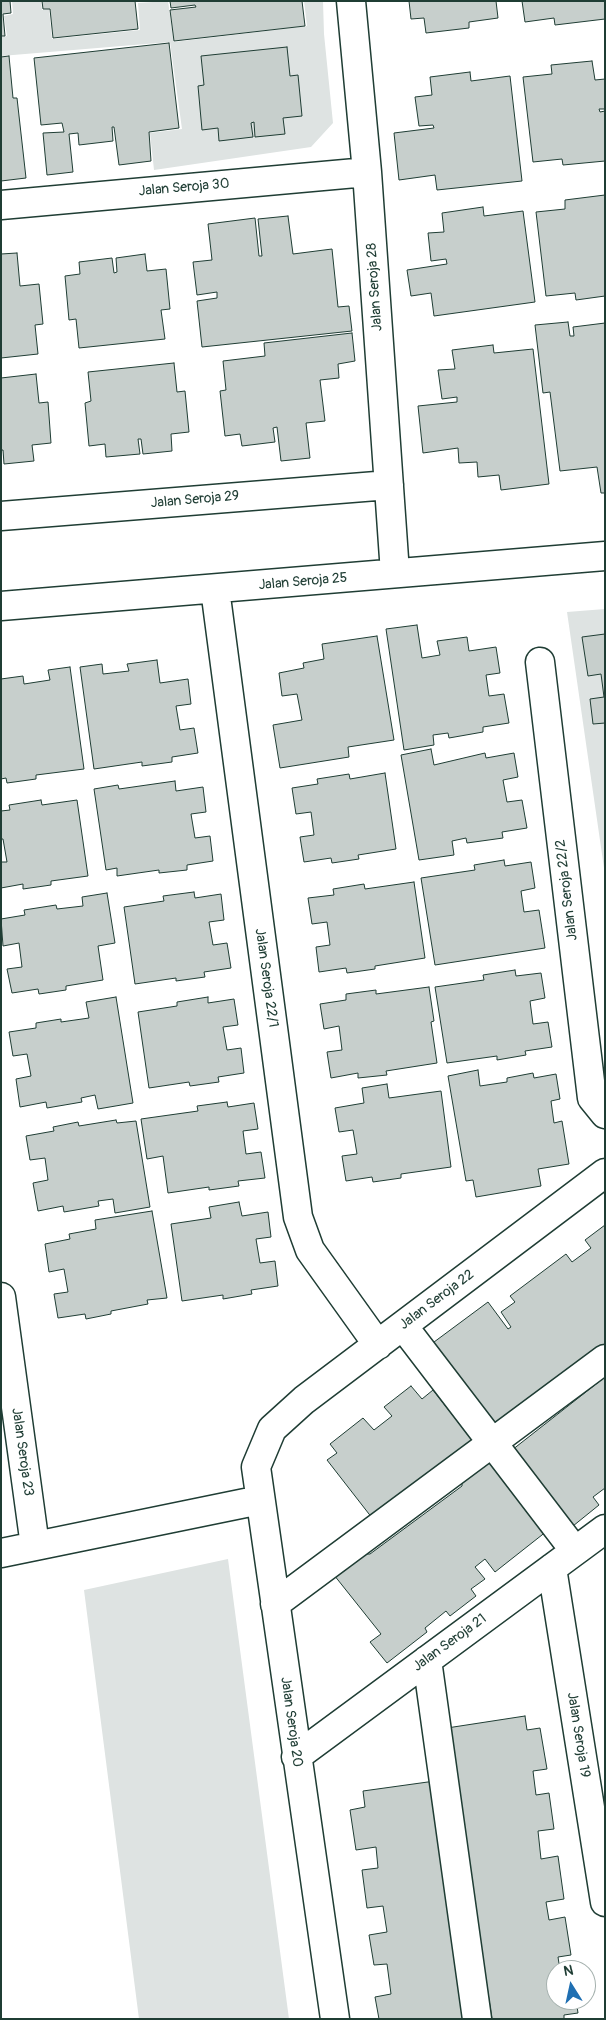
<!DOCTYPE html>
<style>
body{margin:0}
#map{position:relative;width:606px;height:2020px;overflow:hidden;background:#fff;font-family:Pangolin,sans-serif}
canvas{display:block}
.frame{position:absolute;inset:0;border:2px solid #1f3d34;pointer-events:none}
.north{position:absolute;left:546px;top:1960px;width:50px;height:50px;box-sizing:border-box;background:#fff;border:1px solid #a5b1ae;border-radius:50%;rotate:350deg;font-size:14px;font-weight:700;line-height:20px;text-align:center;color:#1f3d34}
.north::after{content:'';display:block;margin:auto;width:18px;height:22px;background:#1f6fb2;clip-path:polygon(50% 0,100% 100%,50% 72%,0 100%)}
</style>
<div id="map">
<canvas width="606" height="2020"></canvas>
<div class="frame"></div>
<div class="north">N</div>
</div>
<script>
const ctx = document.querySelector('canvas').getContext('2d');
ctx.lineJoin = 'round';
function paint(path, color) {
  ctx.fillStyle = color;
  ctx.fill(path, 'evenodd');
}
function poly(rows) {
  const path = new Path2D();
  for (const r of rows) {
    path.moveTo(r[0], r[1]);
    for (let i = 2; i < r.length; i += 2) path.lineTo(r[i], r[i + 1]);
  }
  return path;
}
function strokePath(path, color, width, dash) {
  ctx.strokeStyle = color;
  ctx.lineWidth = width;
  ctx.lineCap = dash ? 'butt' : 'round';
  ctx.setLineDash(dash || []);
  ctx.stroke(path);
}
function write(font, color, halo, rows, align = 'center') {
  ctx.font = font + ' Pangolin,sans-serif';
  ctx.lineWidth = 4.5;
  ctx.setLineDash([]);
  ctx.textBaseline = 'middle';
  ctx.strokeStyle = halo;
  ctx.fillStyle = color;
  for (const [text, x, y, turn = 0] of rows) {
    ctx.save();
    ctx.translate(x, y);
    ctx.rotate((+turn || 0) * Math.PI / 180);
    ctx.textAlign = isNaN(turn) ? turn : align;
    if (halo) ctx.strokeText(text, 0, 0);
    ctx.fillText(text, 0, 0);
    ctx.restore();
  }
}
paint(poly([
 [12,1,41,1,42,10,49,9,52,39,140,30,138,3,168,1,174,42,307,26,304,1,323,1,324,34,333,123,311,147,154,170,150,133,182,129,170,42,1,56,1,37,7,36,4,16,13,14],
 [605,609,605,875,567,612],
 [228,1559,289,2019,139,2019,84,1590]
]), '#dee3e2');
const building = poly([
 [1,1,10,1,11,13,3,14,5,36,1,36,1,1],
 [42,1,135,1,138,29,53,38,50,9,43,9,42,1],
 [170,1,302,1,305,26,174,41,170,10,196,7,195,5,171,8,170,1],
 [409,1,496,1,498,18,469,22,469,28,426,33,424,18,411,19,409,1],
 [522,1,605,1,605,19,555,25,554,18,525,22,522,1],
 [169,43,179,128,149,132,151,161,119,165,114,127,112,127,113,141,79,145,78,133,69,134,73,172,47,175,43,133,64,132,62,123,41,125,34,58,169,43],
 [287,47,290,76,298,75,302,116,283,118,285,134,255,137,254,122,251,123,253,137,219,141,218,128,202,130,198,86,204,85,201,56,287,47],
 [9,56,13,98,17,98,26,178,1,181,1,57,9,56],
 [592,61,595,80,605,79,605,109,599,109,600,112,605,111,605,161,563,165,562,159,533,162,523,77,552,74,551,65,592,61],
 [470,72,471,81,510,76,522,181,437,190,435,175,399,180,394,133,434,128,433,125,419,126,415,97,432,95,430,77,470,72],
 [605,195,605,296,576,300,575,293,546,296,536,212,565,209,565,200,605,195],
 [483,207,484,216,523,211,535,302,434,316,431,293,411,296,407,270,447,264,446,259,431,261,428,233,444,232,442,213,483,207],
 [288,216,293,254,332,249,338,307,349,306,352,331,202,347,197,301,217,298,217,292,197,295,193,262,212,260,208,224,255,218,259,256,262,256,258,219,288,216],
 [17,253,20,286,39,284,43,324,35,325,38,354,1,358,1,254,17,253],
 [145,254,147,271,166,269,170,309,161,310,165,339,79,348,76,319,69,320,65,276,80,274,79,262,112,258,114,273,117,272,116,258,145,254],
 [568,322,570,336,574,336,573,327,605,323,605,493,601,493,597,467,560,471,550,392,543,393,535,325,568,322],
 [352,333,355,361,338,364,339,378,320,380,325,421,306,423,310,458,281,461,277,427,273,428,275,442,242,446,240,434,225,436,220,391,226,390,223,361,265,356,264,343,352,333],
 [493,345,494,353,533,349,549,484,501,490,499,475,478,477,477,462,459,463,458,448,423,453,418,406,457,402,457,397,442,399,438,370,455,369,452,350,493,345],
 [174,363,177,392,185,391,189,432,171,434,172,451,143,454,141,439,138,439,140,454,106,457,105,444,89,446,85,403,91,401,88,372,174,363],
 [36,374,39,403,48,402,51,443,32,445,34,461,4,464,3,450,1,450,1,378,36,374],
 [417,625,422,658,440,655,437,641,467,637,469,651,496,647,500,673,486,675,489,696,504,694,509,723,483,727,483,732,449,738,448,733,433,735,434,745,404,750,386,629,417,625],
 [605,634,605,723,593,724,590,699,604,697,601,674,588,676,582,637,605,634],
 [377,636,394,740,348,747,349,757,280,768,273,725,302,720,297,694,282,696,279,673,304,668,303,663,324,659,322,644,377,636],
 [157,660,160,683,188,679,191,704,176,706,180,730,194,728,198,753,172,757,172,762,142,766,142,762,94,769,80,667,102,664,103,674,129,671,127,664,157,660],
 [70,667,84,769,36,775,36,779,7,783,6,778,1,779,1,679,23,676,24,684,50,680,48,670,70,667],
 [431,749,434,765,485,753,486,758,514,753,518,777,503,780,507,802,522,800,527,828,502,832,503,838,467,843,466,838,452,841,454,855,419,860,401,755,431,749],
 [385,773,396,849,358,855,359,859,332,863,331,858,304,862,300,837,314,835,311,812,296,814,292,788,318,784,317,779,349,774,350,779,385,773],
 [175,781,176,791,203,787,206,812,191,814,195,838,210,836,213,861,187,865,187,870,159,873,159,870,117,876,117,868,106,870,94,789,118,785,119,789,175,781],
 [41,800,42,805,77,800,88,876,51,881,51,885,23,889,23,884,1,888,1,862,7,862,3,839,1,839,1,811,10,810,9,805,41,800],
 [504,860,505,866,531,862,535,888,521,891,524,912,539,910,545,948,435,965,421,878,475,870,474,865,504,860],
 [414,882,425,958,375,966,375,969,347,973,346,968,319,972,316,947,330,945,327,922,312,924,308,898,334,895,333,889,364,884,365,889,414,882],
 [194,892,195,898,221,894,224,920,209,922,213,945,227,943,231,968,204,972,205,977,176,981,176,978,135,984,124,907,164,901,163,896,194,892],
 [107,893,115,943,98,946,103,980,66,986,66,990,39,994,38,989,12,993,7,969,22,967,19,943,3,946,1,919,25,915,24,910,56,905,57,909,83,906,82,897,107,893],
 [515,970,516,976,541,973,545,998,530,1001,533,1024,548,1022,552,1047,525,1051,526,1055,497,1060,497,1056,447,1063,435,987,484,980,483,975,515,970],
 [429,987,434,1021,431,1022,437,1063,386,1071,387,1075,358,1078,358,1073,331,1078,327,1052,342,1050,339,1026,324,1029,320,1004,346,1000,346,994,376,990,376,994,429,987],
 [116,997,133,1103,98,1109,95,1095,81,1098,82,1102,47,1108,46,1102,20,1107,16,1079,31,1076,27,1054,13,1056,9,1032,36,1028,36,1023,61,1019,61,1022,89,1018,86,1002,116,997],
 [208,997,208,1003,234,999,238,1025,223,1027,227,1050,241,1048,244,1073,218,1077,219,1082,190,1086,189,1082,149,1088,138,1012,177,1006,177,1002,208,997],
 [478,1070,480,1086,507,1082,507,1078,533,1073,534,1078,556,1074,560,1099,551,1101,554,1123,562,1121,569,1164,538,1169,541,1186,476,1197,473,1180,466,1181,448,1076,478,1070],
 [387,1084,389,1098,441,1091,451,1167,401,1174,401,1178,373,1182,372,1177,346,1181,342,1156,357,1154,353,1130,339,1132,335,1108,364,1103,362,1088,387,1084],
 [227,1102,228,1107,254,1103,258,1129,243,1131,246,1154,261,1152,265,1178,238,1181,239,1186,209,1190,209,1187,168,1193,163,1156,147,1159,141,1119,198,1111,197,1106,227,1102],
 [116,1120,117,1123,136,1121,150,1207,115,1213,113,1199,98,1201,99,1206,64,1212,63,1206,38,1211,33,1183,48,1180,45,1158,30,1160,26,1136,54,1131,53,1127,78,1122,79,1126,116,1120],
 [239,1202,242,1216,268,1212,271,1237,256,1239,260,1263,275,1261,278,1286,251,1290,252,1294,223,1299,223,1295,182,1301,171,1224,211,1218,209,1207,239,1202],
 [152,1211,167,1298,147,1300,148,1304,111,1311,111,1314,86,1319,85,1314,58,1318,54,1294,68,1292,64,1269,49,1272,45,1244,70,1239,69,1234,96,1229,95,1220,152,1211],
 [605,1225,605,1358,499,1436,430,1345,488,1302,508,1329,511,1327,501,1312,515,1302,510,1296,566,1254,572,1262,591,1248,585,1240,605,1225],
 [605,1377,605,1488,593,1497,599,1505,573,1526,512,1450,605,1377],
 [411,1386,422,1399,433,1390,476,1445,376,1523,327,1460,337,1453,330,1444,363,1418,374,1430,392,1416,384,1407,411,1386],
 [489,1458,547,1531,495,1572,485,1559,475,1567,485,1579,471,1589,476,1596,450,1616,446,1611,425,1628,427,1632,387,1663,370,1642,381,1634,334,1575,361,1554,370,1554,462,1486,462,1480,489,1458],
 [525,1716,527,1730,540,1728,547,1769,533,1771,536,1795,549,1793,554,1829,538,1831,541,1859,558,1856,564,1899,546,1902,549,1920,565,1917,571,1955,558,1957,560,1970,556,1970,556,2000,576,2000,578,2013,564,2015,564,2019,492,2019,447,1728,525,1716],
 [435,1781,469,2019,379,2019,375,1997,391,1994,387,1964,374,1965,369,1935,387,1932,383,1906,367,1908,362,1870,378,1868,376,1847,356,1850,350,1810,365,1807,363,1791,435,1781]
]);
paint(building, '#c7cfcc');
strokePath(building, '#1f3d34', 1);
const minor = poly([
 [351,1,367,172,395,573],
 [1,205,367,172],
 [1,516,389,485],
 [215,589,298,1217,310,1250,378,1345],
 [1,606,605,556],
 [540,662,592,1098,605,1114],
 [1,1297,35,1546],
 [403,1326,575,1551],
 [1,1553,260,1500],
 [552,1568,605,1902],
 [275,1604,605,1359],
 [427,1660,477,2019],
 [296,1757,605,1529],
 [335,2019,256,1467,272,1429,304,1400,605,1173]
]);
strokePath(minor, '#1f3d34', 31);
strokePath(minor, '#fff', 28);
write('14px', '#1f3d34', '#fff', [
 ["Jalan Seroja 30",184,188,-5],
 ["Jalan Seroja 28",375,287,-94],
 ["Jalan Seroja 29",195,500,-5],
 ["Jalan Seroja 25",303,582,-5],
 ["Jalan Seroja 22/2",567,890,-97],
 ["Jalan Seroja 22/1",266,978,82],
 ["Jalan Seroja 22",437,1300,-37],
 ["Jalan Seroja 23",22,1452,82],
 ["Jalan Seroja 21",450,1643,-36],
 ["Jalan Seroja 20",291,1722,82],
 ["Jalan Seroja 19",578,1735,81]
]);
</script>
